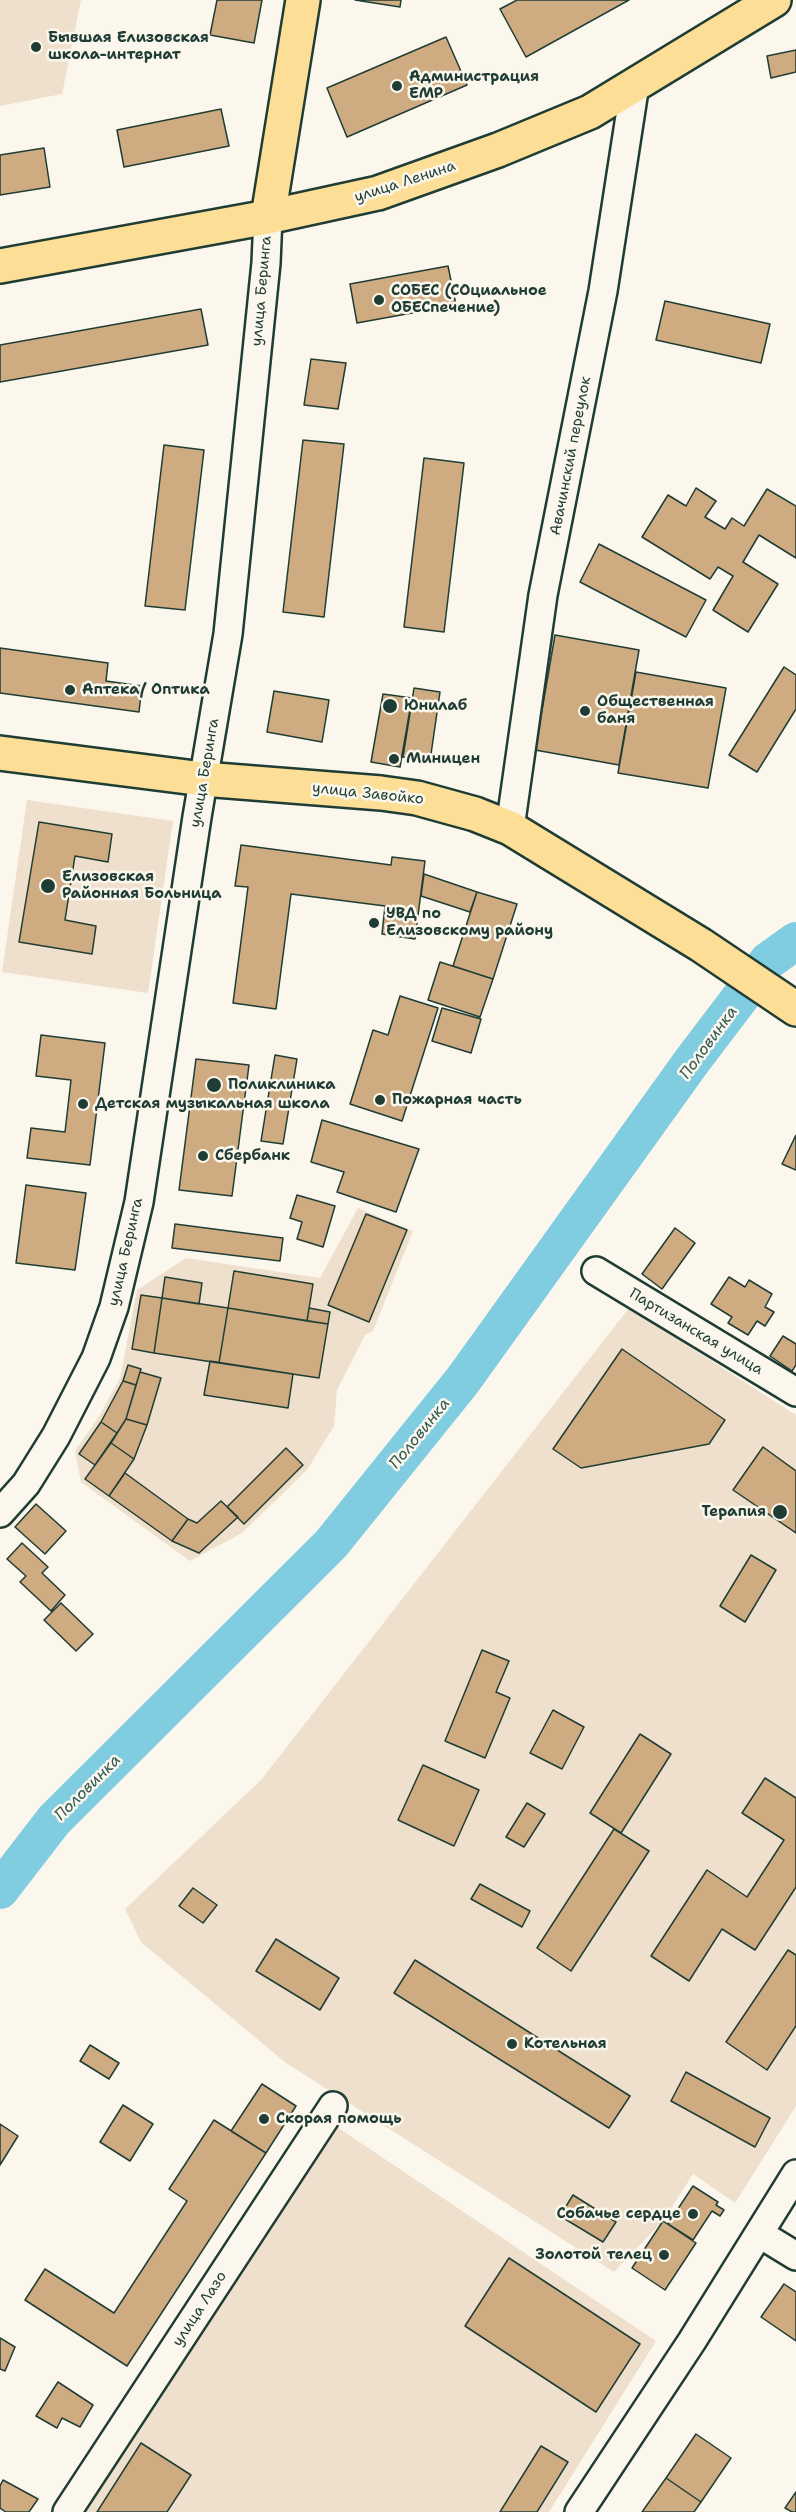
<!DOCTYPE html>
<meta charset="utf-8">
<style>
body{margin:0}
canvas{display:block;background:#fbf7ec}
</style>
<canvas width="796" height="2512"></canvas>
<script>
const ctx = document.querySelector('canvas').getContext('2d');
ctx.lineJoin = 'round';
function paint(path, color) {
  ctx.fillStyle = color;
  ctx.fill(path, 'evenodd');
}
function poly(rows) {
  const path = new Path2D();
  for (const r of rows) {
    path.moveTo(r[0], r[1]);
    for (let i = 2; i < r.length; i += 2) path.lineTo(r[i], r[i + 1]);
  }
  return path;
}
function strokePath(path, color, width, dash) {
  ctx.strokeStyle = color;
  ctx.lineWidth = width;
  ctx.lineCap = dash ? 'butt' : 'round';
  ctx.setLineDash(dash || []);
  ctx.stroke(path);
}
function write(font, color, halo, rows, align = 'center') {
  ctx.font = font + ' "Shantell Sans",sans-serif';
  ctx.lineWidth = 5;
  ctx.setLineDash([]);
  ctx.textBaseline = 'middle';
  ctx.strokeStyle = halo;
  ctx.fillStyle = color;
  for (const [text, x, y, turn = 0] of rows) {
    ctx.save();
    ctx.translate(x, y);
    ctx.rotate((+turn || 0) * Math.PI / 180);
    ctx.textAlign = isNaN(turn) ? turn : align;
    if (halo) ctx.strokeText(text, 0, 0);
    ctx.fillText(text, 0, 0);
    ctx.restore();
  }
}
paint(poly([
 [0,0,81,0,62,94,0,106],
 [27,800,173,821,148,993,2,972],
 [358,1208,413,1231,373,1331,365,1335,337,1390,334,1426,307,1470,242,1533,190,1561,81,1482,75,1451,98,1418,120,1378,137,1290,186,1258,320,1278],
 [629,1308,796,1415,796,2106,735,2203,693,2174,663,2221,614,2272,286,2063,141,1942,125,1909,261,1780],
 [331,2123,656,2341,549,2512,83,2512]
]), '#eee0cc');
strokePath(poly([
 [0,1890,54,1820,331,1544,463,1380,692,1061,768,961,796,941]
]), '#80cce0', 38);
const building = poly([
 [217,0,262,0,254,43,210,35,217,0],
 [355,0,401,0,400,7,355,0],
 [517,0,629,0,526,57,500,9,517,0],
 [446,37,467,85,347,137,327,88,446,37],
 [796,50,796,72,771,78,767,56,796,50],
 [221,109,229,146,124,167,117,130,221,109],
 [44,148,50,187,0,195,0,155,44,148],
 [448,266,456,305,357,323,350,284,448,266],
 [665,301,770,324,761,363,656,340,665,301],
 [201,309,208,345,0,382,0,345,201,309],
 [311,359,346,363,338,409,304,405,311,359],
 [303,440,344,444,324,617,283,612,303,440],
 [164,445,204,450,185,610,145,606,164,445],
 [424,458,464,463,444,632,404,627,424,458],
 [696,488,716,501,705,517,725,529,732,518,744,526,767,489,796,506,796,558,759,535,743,562,778,584,748,632,713,610,733,576,718,567,710,579,642,537,668,495,686,506,696,488],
 [599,544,706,600,686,637,580,582,599,544],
 [555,635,639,650,619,765,535,750,555,635],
 [0,648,108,663,106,681,142,686,139,712,0,693,0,648],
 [784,667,796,675,796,709,757,772,729,755,784,667],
 [636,672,726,688,708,788,618,773,636,672],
 [414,688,440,692,430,761,403,757,414,688],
 [274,691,329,700,322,742,267,732,274,691],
 [383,694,412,698,400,767,371,762,383,694],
 [39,822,112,834,108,862,75,856,65,920,96,926,92,954,19,942,39,822],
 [241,845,391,865,392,857,425,861,415,939,382,934,385,906,291,894,276,1009,233,1003,248,887,235,886,241,845],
 [424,874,477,892,470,912,421,896,424,874],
 [477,892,517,904,493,979,453,966,477,892],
 [440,962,493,979,480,1017,428,1000,440,962],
 [400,996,438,1008,402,1121,350,1104,373,1030,388,1035,400,996],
 [442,1008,481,1019,471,1053,432,1041,442,1008],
 [41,1035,105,1043,90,1165,27,1158,31,1128,65,1132,71,1080,36,1076,41,1035],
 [275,1055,297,1059,283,1144,261,1141,275,1055],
 [196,1059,249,1065,232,1196,179,1190,196,1059],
 [322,1120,419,1149,396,1212,337,1192,344,1172,311,1162,322,1120],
 [796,1135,796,1170,782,1164,796,1135],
 [26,1185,86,1193,75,1270,16,1263,26,1185],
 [297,1195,335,1206,323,1247,297,1239,302,1222,290,1218,297,1195],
 [366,1214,407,1230,369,1322,328,1305,366,1214],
 [175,1224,283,1238,280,1261,172,1248,175,1224],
 [675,1228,695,1243,662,1289,642,1274,675,1228],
 [234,1271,313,1284,307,1321,228,1308,234,1271],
 [165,1277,202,1283,199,1304,162,1298,165,1277],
 [729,1277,745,1287,749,1280,772,1294,765,1307,774,1312,765,1326,757,1321,748,1335,728,1323,732,1317,711,1304,729,1277],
 [141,1295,162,1298,154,1353,132,1349,141,1295],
 [162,1298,228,1308,219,1363,154,1353,162,1298],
 [228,1308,328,1324,319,1378,219,1363,228,1308],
 [309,1308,330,1312,328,1324,307,1321,309,1308],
 [783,1336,796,1344,796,1365,792,1371,770,1356,783,1336],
 [622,1349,725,1420,709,1444,581,1468,553,1449,622,1349],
 [210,1361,293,1374,288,1408,204,1395,210,1361],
 [128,1365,141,1369,136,1385,123,1381,128,1365],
 [140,1372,161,1378,147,1425,126,1419,140,1372],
 [123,1381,136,1385,126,1419,117,1433,101,1422,123,1381],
 [126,1419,147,1425,134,1459,111,1443,126,1419],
 [101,1422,117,1433,95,1465,79,1454,101,1422],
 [111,1443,134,1459,109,1496,85,1479,111,1443],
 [763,1447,796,1471,796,1533,733,1490,763,1447],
 [286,1448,303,1465,244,1524,227,1507,286,1448],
 [125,1473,188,1519,172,1541,109,1496,125,1473],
 [221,1501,238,1517,199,1553,172,1541,188,1519,197,1523,221,1501],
 [36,1504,66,1531,45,1554,15,1527,36,1504],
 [22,1543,48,1567,42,1573,65,1595,51,1611,20,1582,26,1576,7,1559,22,1543],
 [751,1555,776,1570,745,1622,720,1606,751,1555],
 [61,1603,93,1634,76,1651,44,1620,61,1603],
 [482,1650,509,1661,496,1692,510,1698,485,1758,445,1741,482,1650],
 [553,1710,584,1727,562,1769,530,1753,553,1710],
 [640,1734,671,1754,621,1833,590,1813,640,1734],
 [423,1765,479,1790,454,1846,398,1820,423,1765],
 [765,1778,796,1798,796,1887,755,1950,722,1929,689,1981,651,1956,707,1870,747,1897,784,1840,742,1813,765,1778],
 [527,1803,545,1814,524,1847,506,1837,527,1803],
 [614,1829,649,1851,571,1971,537,1948,614,1829],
 [480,1884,530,1911,522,1927,471,1899,480,1884],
 [193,1888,217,1905,203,1923,179,1906,193,1888],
 [276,1939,339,1978,320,2010,256,1971,276,1939],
 [788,1950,796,1955,796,2026,767,2070,726,2042,788,1950],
 [415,1960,630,2096,609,2128,394,1993,415,1960],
 [90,2045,119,2063,109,2079,80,2061,90,2045],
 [686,2072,770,2118,755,2147,671,2101,686,2072],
 [262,2084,296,2106,266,2153,231,2131,262,2084],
 [123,2105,153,2124,130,2161,100,2142,123,2105],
 [214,2120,266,2153,127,2366,25,2300,45,2269,114,2313,187,2201,169,2189,214,2120],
 [0,2124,18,2136,0,2165,0,2124],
 [693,2186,718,2202,716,2205,724,2210,720,2216,712,2211,693,2240,668,2224,693,2186],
 [573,2195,616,2222,603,2242,560,2216,573,2195],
 [663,2221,696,2243,665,2290,632,2268,663,2221],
 [509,2258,640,2344,596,2412,465,2326,509,2258],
 [784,2284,796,2292,796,2341,761,2317,784,2284],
 [0,2338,15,2347,5,2371,0,2369,0,2338],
 [58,2382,93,2405,80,2427,62,2418,57,2428,36,2416,58,2382],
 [696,2434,731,2458,701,2502,666,2478,696,2434],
 [141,2443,191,2475,167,2512,97,2512,141,2443],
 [541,2446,568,2462,537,2512,500,2512,541,2446],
 [666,2478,701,2502,694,2512,642,2512,666,2478],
 [3,2480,38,2499,29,2512,6,2512,0,2508,0,2486,3,2480],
 [796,2492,796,2512,792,2512,785,2508,796,2492]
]);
paint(building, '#ceab81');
strokePath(building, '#1f3d34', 1.5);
const minor = poly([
 [510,828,543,595,603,291,635,84],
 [596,1271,796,1392],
 [0,1513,26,1484,56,1436,96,1358,114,1307,139,1202,197,817,228,634,266,263,268,217],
 [760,2234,796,2256],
 [67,2512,333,2106],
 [579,2512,692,2341,796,2174]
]);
const major = poly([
 [268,217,303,0],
 [0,266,268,217,378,193,498,150,590,112,774,0],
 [0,753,203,779,381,793,417,798,475,814,510,828,701,945,796,1009]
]);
strokePath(minor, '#1f3d34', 32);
strokePath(major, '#1f3d34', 38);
strokePath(minor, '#fbf7ec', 27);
strokePath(major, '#fdde96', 33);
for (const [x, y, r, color] of [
 [36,47,6,"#1f3d34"],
 [397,86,6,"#1f3d34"],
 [379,300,6,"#1f3d34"],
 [70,690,6,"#1f3d34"],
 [390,706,8,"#1f3d34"],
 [585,711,6,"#1f3d34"],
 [394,759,6,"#1f3d34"],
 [48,886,8,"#1f3d34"],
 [374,923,6,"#1f3d34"],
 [214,1085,8,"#1f3d34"],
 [380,1100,6,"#1f3d34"],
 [83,1104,6,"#1f3d34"],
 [203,1156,6,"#1f3d34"],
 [780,1512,8,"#1f3d34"],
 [512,2044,6,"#1f3d34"],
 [264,2119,6,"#1f3d34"],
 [693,2214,6,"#1f3d34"],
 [664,2255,6,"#1f3d34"]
]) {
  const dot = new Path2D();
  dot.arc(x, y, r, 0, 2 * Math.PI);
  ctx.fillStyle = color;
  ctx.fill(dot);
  strokePath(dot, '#fbf7ec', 2);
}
write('bold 15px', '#1f3d34', '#fbf7ec', [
 ["Бывшая Елизовская",48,38],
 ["школа-интернат",48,55],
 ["Администрация",409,77],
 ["ЕМР",409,94],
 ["СОБЕС (СОциальное",391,291],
 ["ОБЕСпечение)",391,308],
 ["Аптека/ Оптика",82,690],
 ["Общественная",597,702],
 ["баня",597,719],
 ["Юнилаб",404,706],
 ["Миницен",406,759],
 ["Елизовская",62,877],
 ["Районная Больница",62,894],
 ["УВД по",386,914],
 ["Елизовскому району",386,931],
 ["Поликлиника",228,1085],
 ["Пожарная часть",392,1100],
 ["Детская музыкальная школа",95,1104],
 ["Сбербанк",215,1156],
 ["Терапия",766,1512,"right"],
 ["Котельная",524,2044],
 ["Скорая помощь",276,2119],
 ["Собачье сердце",681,2214,"right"],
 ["Золотой телец",652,2255,"right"]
], 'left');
write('15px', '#1f3d34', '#fbf7ec', [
 ["улица Ленина",405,182,-18],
 ["улица Беринга",262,291,-85],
 ["Авачинский переулок",571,456,-79],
 ["улица Беринга",205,773,-80],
 ["улица Завойко",368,794,6],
 ["улица Беринга",126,1252,-77],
 ["Партизанская улица",696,1332,31],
 ["улица Лазо",200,2309,-57]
]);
write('italic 16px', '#325a56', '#fbf7ec', [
 ["Половинка",709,1043,-54],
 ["Половинка",420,1434,-51],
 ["Половинка",88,1788,-45]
]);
</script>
